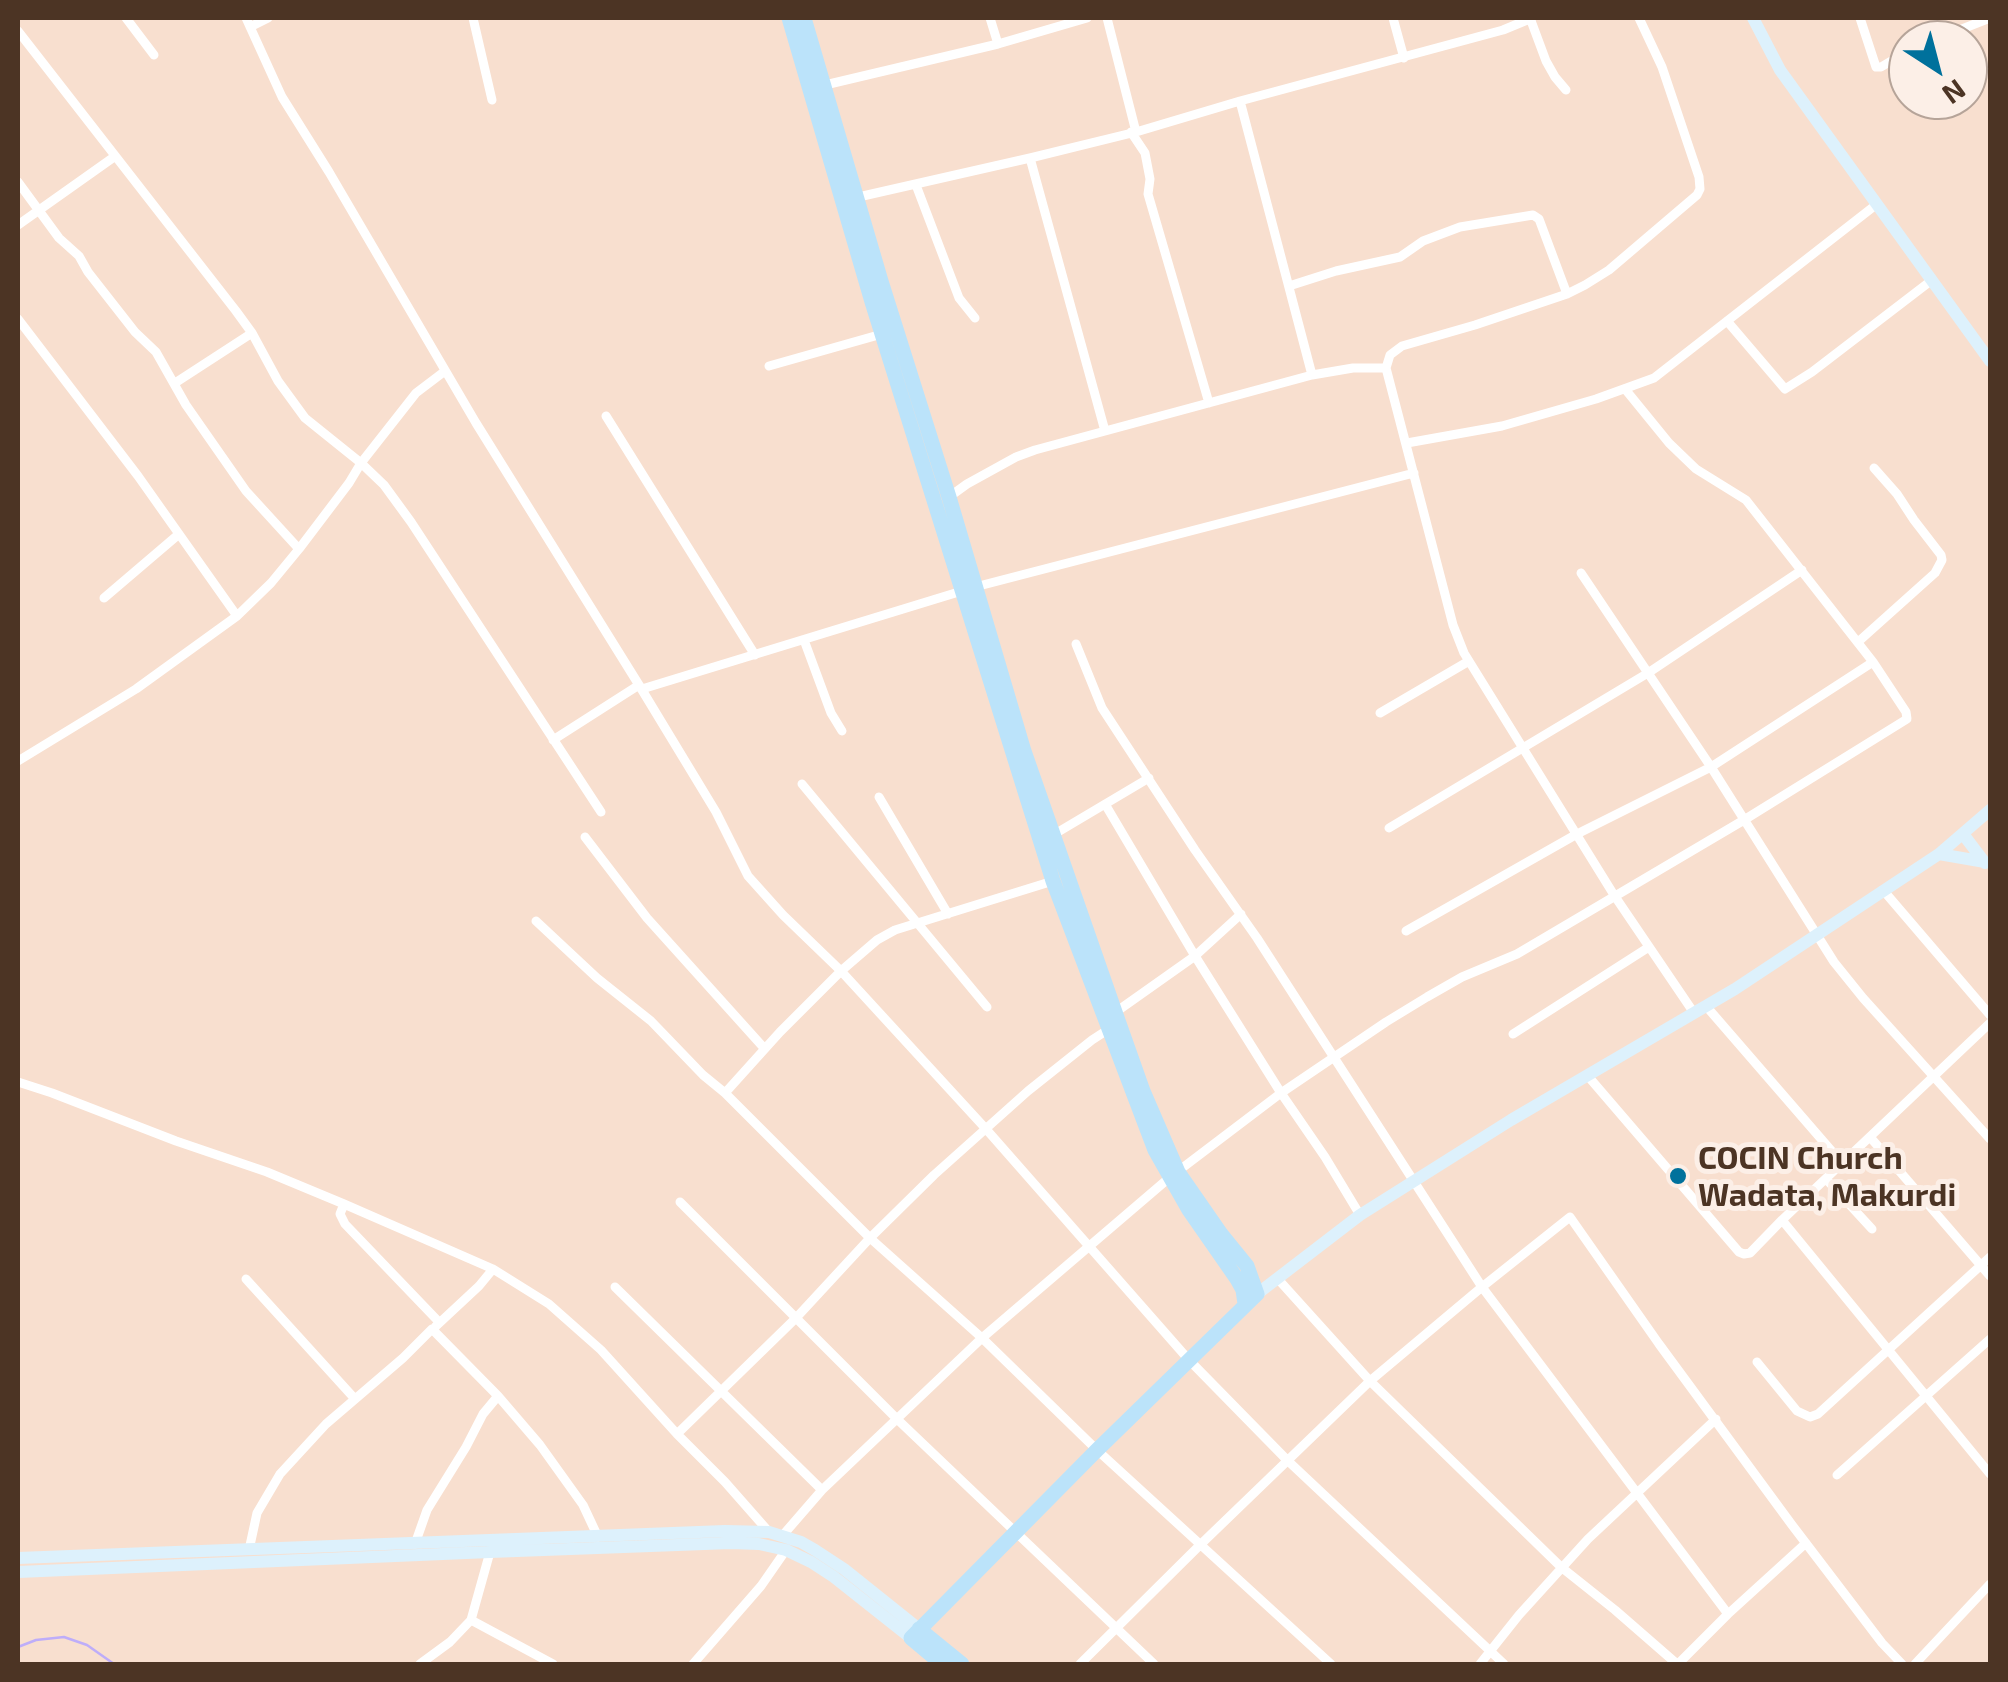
<!DOCTYPE html>
<style>
body{margin:0}
#map{position:relative;width:2008px;height:1682px;overflow:hidden;background:#f8dfcf;font-family:"Exo 2",sans-serif}
canvas{display:block}
.frame{position:absolute;inset:0;border:20px solid #4c3424;pointer-events:none}
.north{position:absolute;left:1888px;top:20px;width:100px;height:100px;box-sizing:border-box;background:#fcefe7;border:2px solid #b6a499;border-radius:50%;rotate:144deg;font-size:28px;font-weight:700;line-height:40px;text-align:center;color:#4c3424}
.north::after{content:'';display:block;margin:auto;width:35px;height:45px;background:#00719c;clip-path:polygon(50% 0,100% 100%,50% 72%,0 100%)}
</style>
<div id="map">
<canvas width="2008" height="1682"></canvas>
<div class="frame"></div>
<div class="north">N</div>
</div>
<script>
const ctx = document.querySelector('canvas').getContext('2d');
ctx.lineJoin = 'round';
function poly(rows) {
  const path = new Path2D();
  for (const r of rows) {
    path.moveTo(r[0], r[1]);
    for (let i = 2; i < r.length; i += 2) path.lineTo(r[i], r[i + 1]);
  }
  return path;
}
function strokePath(path, color, width, dash) {
  ctx.strokeStyle = color;
  ctx.lineWidth = width;
  ctx.lineCap = dash ? 'butt' : 'round';
  ctx.setLineDash(dash || []);
  ctx.stroke(path);
}
function write(font, color, halo, rows, align = 'center') {
  ctx.font = font + ' "Exo 2",sans-serif';
  ctx.lineWidth = 10;
  ctx.setLineDash([]);
  ctx.textBaseline = 'middle';
  ctx.strokeStyle = halo;
  ctx.fillStyle = color;
  for (const [text, x, y, turn = 0] of rows) {
    ctx.save();
    ctx.translate(x, y);
    ctx.rotate((+turn || 0) * Math.PI / 180);
    ctx.textAlign = isNaN(turn) ? turn : align;
    if (halo) ctx.strokeText(text, 0, 0);
    ctx.fillText(text, 0, 0);
    ctx.restore();
  }
}
strokePath(poly([
 [18,1647,36,1640,64,1637,87,1645,114,1664]
]), '#beadf9', 2.5);
strokePath(poly([
 [126,18,154,55],
 [246,18,282,97,329,172,476,423,639,685,716,812,748,876,783,915,841,971,986,1129,1189,1360,1287,1460,1504,1664],
 [473,18,492,100],
 [990,18,998,44],
 [1107,18,1136,132],
 [1393,18,1404,58],
 [1530,18,1546,61,1555,77,1566,90],
 [1860,18,1876,67,1881,67,1908,51],
 [250,27,268,18],
 [18,31,236,311,252,333,278,381,305,418,361,463,349,483,299,549,271,583,237,616,136,689,18,761],
 [1934,40,1990,18],
 [825,85,998,44,1087,18],
 [1240,101,1312,375,1353,368,1386,368,1453,625,1464,653,1614,895,1694,1013],
 [1131,132,1145,153,1150,179,1148,194,1209,403],
 [1030,158,1105,431],
 [18,182,59,238,79,256,88,272,135,332,156,352,186,405,246,491,299,549],
 [916,185,959,298,975,318],
 [854,198,1030,158,1136,132,1240,101,1503,30,1532,18],
 [18,225,114,157],
 [1289,286,1336,271,1400,257,1423,241,1460,227,1533,215,1539,219,1567,294],
 [18,319,138,476,237,616],
 [1727,321,1785,389,1812,372,1932,280],
 [769,366,882,334],
 [1386,368,1390,355,1402,346,1475,325,1567,294,1585,285,1609,270,1697,195,1700,189,1699,177,1662,67,1639,18],
 [445,371,416,393,361,463,384,485,411,522,601,812],
 [175,383,252,333],
 [606,416,755,655],
 [1407,443,1502,426,1596,399,1654,378,1877,204],
 [949,497,967,484,1016,457,1035,450,1312,375],
 [1581,573,1711,767,1834,962,1863,998,1990,1139],
 [104,598,179,534],
 [804,640,831,713,842,731],
 [1858,642,1935,573,1942,560,1941,555,1914,520,1897,494,1874,468],
 [1076,644,1102,708,1195,850,1257,938,1482,1287,1728,1614],
 [642,689,975,587,1414,473],
 [1380,713,1469,661],
 [553,740,639,685],
 [802,784,987,1007],
 [879,797,948,914],
 [1105,804,1195,956,1281,1093,1325,1157,1360,1215],
 [1389,828,1648,673,1802,570],
 [1053,835,1149,778],
 [585,837,647,918,764,1048],
 [1053,881,895,930,877,940,841,971,780,1032,725,1093,870,1238,982,1338,1097,1450,1331,1664],
 [1883,890,1990,1015],
 [536,921,597,978,651,1021,703,1075,725,1093],
 [1406,931,1577,834,1711,767,1873,662],
 [1706,1006,1842,1163],
 [1113,1014,1195,956,1241,914],
 [1990,1023,1782,1220,1990,1474],
 [1513,1034,1649,947],
 [1587,1075,1739,1252,1744,1254,1750,1253,1782,1220],
 [18,1082,52,1093,176,1141,267,1172,344,1204,493,1269,549,1304,601,1350,677,1434,725,1482,769,1532],
 [1870,1137,1990,1276],
 [1826,1179,1872,1229],
 [680,1202,898,1420,1154,1664],
 [344,1204,340,1214,345,1224,439,1322],
 [1277,1278,1370,1381,1561,1567,1615,1610,1677,1664],
 [246,1279,355,1399],
 [615,1287,822,1490],
 [435,1327,479,1286,493,1269],
 [1757,1362,1797,1411,1810,1417,1818,1414,1990,1257],
 [677,1434,796,1318,870,1238,934,1175,1028,1091,1092,1040,1112,1027],
 [1837,1475,1990,1339],
 [783,1535,822,1490,982,1338,1169,1178,1281,1093,1386,1022,1427,997,1462,977,1517,954,1744,820,1907,719,1906,712,1873,662,1746,500,1696,469,1669,443,1625,389],
 [415,1544,427,1510,466,1447,483,1414,498,1396],
 [249,1550,257,1513,280,1474,326,1424,403,1358,432,1329,498,1396,540,1445,583,1505,598,1537],
 [471,1620,553,1664],
 [420,1664,450,1642,471,1620,490,1552],
 [693,1664,761,1586,786,1550],
 [1080,1664,1200,1545,1370,1381,1482,1287,1570,1217,1659,1344,1792,1525,1882,1643,1902,1664],
 [1480,1664,1519,1615,1588,1539,1716,1419],
 [1678,1664,1728,1614,1806,1543],
 [1915,1664,1990,1584]
]), '#fff', 9);
strokePath(poly([
 [1753,18,1780,70,1990,361],
 [1963,834,1985,863],
 [1939,854,1985,862],
 [1257,1294,1360,1215,1511,1120,1735,989,1939,854,1990,810],
 [18,1558,725,1531,769,1532,801,1542,815,1550,844,1569,919,1629],
 [18,1572,490,1552,731,1543,759,1544,786,1550,811,1562,834,1577,911,1638]
]), '#ddf1fc', 12);
strokePath(poly([
 [789,18,872,302,1053,881,1155,1150,1189,1210,1237,1279,1243,1290,1245,1304],
 [804,18,881,281,949,497,1024,751,1115,1012,1143,1091,1178,1172,1221,1234,1247,1266,1257,1294,1097,1450,911,1638,942,1664],
 [919,1629,962,1664]
]), '#bbe3fa', 15);
for (const [x, y, r, color] of [
 [1678,1176,10,"#00719c"]
]) {
  const dot = new Path2D();
  dot.arc(x, y, r, 0, 2 * Math.PI);
  ctx.fillStyle = color;
  ctx.fill(dot);
  strokePath(dot, '#fcefe7', 4);
}
write('bold 32px', '#4c3424', '#fcefe7', [
 ["COCIN Church",1698,1158],
 ["Wadata, Makurdi",1698,1195]
], 'left');
</script>
